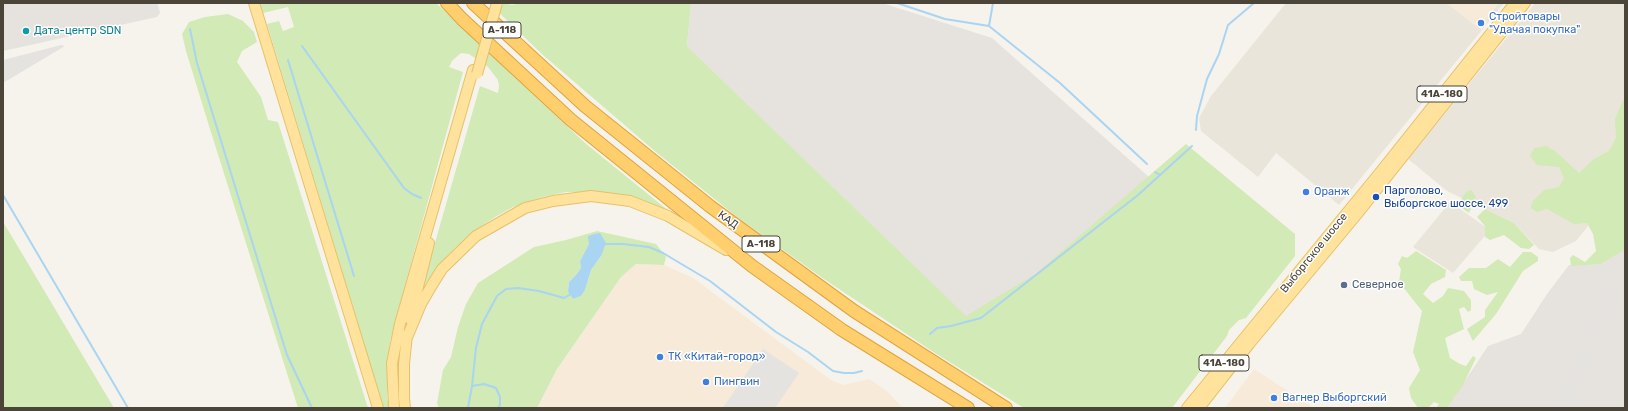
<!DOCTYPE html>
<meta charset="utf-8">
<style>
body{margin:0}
#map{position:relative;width:1628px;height:411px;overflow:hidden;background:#f6f3ec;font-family:Rubik,sans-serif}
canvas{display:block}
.frame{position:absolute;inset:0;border:4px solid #4b4439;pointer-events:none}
</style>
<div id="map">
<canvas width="1628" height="411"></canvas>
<div class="frame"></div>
</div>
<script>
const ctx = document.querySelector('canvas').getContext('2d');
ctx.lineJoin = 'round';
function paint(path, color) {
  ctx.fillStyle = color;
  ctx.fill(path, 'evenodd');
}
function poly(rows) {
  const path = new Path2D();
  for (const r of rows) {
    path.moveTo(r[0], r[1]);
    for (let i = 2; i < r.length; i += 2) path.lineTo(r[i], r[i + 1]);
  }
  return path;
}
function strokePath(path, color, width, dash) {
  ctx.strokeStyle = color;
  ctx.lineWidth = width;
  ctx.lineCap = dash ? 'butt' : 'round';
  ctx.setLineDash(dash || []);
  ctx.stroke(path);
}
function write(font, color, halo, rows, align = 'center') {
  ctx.font = font + ' Rubik,sans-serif';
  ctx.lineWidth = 3;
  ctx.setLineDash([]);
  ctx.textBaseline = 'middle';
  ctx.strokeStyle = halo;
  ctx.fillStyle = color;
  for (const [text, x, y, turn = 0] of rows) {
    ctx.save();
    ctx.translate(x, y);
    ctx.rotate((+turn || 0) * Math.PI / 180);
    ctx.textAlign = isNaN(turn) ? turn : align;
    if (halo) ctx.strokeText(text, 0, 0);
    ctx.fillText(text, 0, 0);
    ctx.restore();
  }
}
paint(poly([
 [1286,3,1504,3,1339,205,1276,153,1258,177,1201,131,1199,118,1211,96],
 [1535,3,1625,3,1625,180,1576,241,1553,252,1539,249,1514,223,1447,191,1408,159],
 [1450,202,1490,230,1453,273,1413,247]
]), '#eae5da');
paint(poly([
 [1446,3,1499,3,1486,20,1488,21,1481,30],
 [636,264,664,265,693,278,831,380,843,385,869,379,887,391,903,408,537,408,557,369,621,277],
 [1254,369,1314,408,1225,408]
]), '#f7ead8');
paint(poly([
 [3,3,157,3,160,13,157,17,3,51],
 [691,3,882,3,992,38,1149,177,1035,274,966,317,687,46],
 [1625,250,1625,408,1447,408,1488,346,1521,334,1547,294,1569,265,1601,264]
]), '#e6e2dd');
paint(poly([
 [260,3,436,3,585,143,670,212,622,195,601,192,566,192,543,197,513,207,495,217,471,233,448,255,422,288,480,86,498,93,499,86,498,80,488,67,469,54,461,53,452,61,449,67,463,72,390,341,387,369,387,396,389,408,382,408,357,320,267,24,279,21,283,31,294,27,288,7,263,13],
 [489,3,504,3,512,5,519,3,691,3,687,46,966,316,1035,274,1186,144,1295,234,1295,256,1246,318,1239,320,1229,330,1227,336,1172,408,1024,408,935,353,824,279,737,217,656,152,543,55],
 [228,14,243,21,254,32,257,42,242,51,237,62,261,97,268,120,278,122,368,408,298,408,210,129,186,51,182,34,189,22,205,17],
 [1623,100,1625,100,1625,250,1601,264,1571,266,1570,258,1573,255,1585,262,1596,251,1593,234,1587,223,1574,224,1547,209,1537,212,1531,208,1532,202,1544,190,1559,187,1564,178,1559,167,1537,165,1530,156,1534,148,1546,146,1555,151,1579,173,1594,159,1609,151,1616,138,1615,119],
 [1471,190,1476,197,1469,213,1457,205,1466,192],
 [1485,209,1514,223,1534,245,1529,249,1521,248,1504,235,1490,240,1485,237,1485,226,1477,217],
 [3,222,14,240,114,408,3,408],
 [597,231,656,244,666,257,664,265,636,264,621,277,557,369,537,408,439,408,437,403,443,370,451,357,458,327,466,304,478,283,534,247,566,240],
 [589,239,601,256,591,270,585,290,581,296,573,299,568,292,569,282,576,275,581,268,580,261,589,244],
 [1416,251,1446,270,1445,277,1431,284,1423,294,1433,303,1443,296,1448,288,1464,291,1471,300,1471,310,1468,312,1464,307,1459,309,1464,329,1445,338,1450,358,1460,364,1466,366,1473,356,1476,358,1463,385,1447,408,1436,408,1439,404,1434,402,1428,408,1418,408,1411,398,1409,388,1420,370,1413,352,1422,311,1399,282,1401,269,1398,264,1402,256,1407,258],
 [1523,252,1531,252,1538,257,1538,261,1523,271,1496,314,1473,341,1467,329,1485,317,1485,310,1498,292,1487,295,1474,289,1472,281,1461,281,1459,277,1469,268,1486,268,1498,259,1510,267]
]), '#d2eab5');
paint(poly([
 [138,3,157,3,160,13,143,18],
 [61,45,65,46,3,83,3,60],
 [1625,284,1625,291,1607,307,1588,345,1584,343,1603,304,1613,293],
 [763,349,799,373,775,408,723,408],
 [1583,351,1595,356,1570,408,1560,408,1556,406]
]), '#e5e3e0');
paint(poly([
 [600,233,606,243,601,256,591,270,585,290,581,296,573,299,568,292,569,282,576,275,581,268,580,261,589,244,588,236,595,234]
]), '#a9d4f2');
strokePath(poly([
 [897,3,945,19,989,26,1060,83,1147,164],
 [989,26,993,3],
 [190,29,197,63,287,355,312,408],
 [302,46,404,188,412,194,421,198],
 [288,60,354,276],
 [1196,130,1197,116,1207,79,1219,54,1228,25,1254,3],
 [1155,172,1160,175],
 [3,195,128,408],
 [604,244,623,244,649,247,663,253,710,281,776,332,808,352,833,371,844,373,854,373,862,371],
 [930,334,937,328,951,326,981,318,1138,195,1192,146],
 [468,408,472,386],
 [498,408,500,405,500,397,496,388,484,384,472,386,476,348,482,324,497,296,506,289,518,288,539,291,564,298,571,294]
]), '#a9d4f2', 2);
const major = poly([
 [254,3,378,408],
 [410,319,429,243],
 [406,340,421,304,432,285,442,269,476,236,525,208,553,201,591,196,630,201,668,216,726,250],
 [394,408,392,363,400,324,473,70],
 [405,408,404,398,404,364,407,335],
 [1187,408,1382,170,1515,3],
 [1199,408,1250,343,1358,213,1525,3]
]);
const highway = poly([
 [447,3,462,19,571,120,752,266,842,330,968,408],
 [473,3,585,106,711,207,854,311,1006,408]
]);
strokePath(major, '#e6c16a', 12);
strokePath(highway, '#e0a43c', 14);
strokePath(major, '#ffe39c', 10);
strokePath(highway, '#ffcf6e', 12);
const majorBridge = poly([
 [477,74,497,3]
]);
strokePath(majorBridge, '#e6c16a', 12, []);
strokePath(majorBridge, '#ffe39c', 10);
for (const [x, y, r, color] of [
 [1481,23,4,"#3f7fe0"],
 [26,31,4,"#0f9aa8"],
 [1306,192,4,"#3f7fe0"],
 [1376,197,4,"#1a4fb4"],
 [1344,285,4,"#5c6f8a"],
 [660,357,4,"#3f7fe0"],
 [706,382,4,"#3f7fe0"],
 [1274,398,4,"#3f7fe0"]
]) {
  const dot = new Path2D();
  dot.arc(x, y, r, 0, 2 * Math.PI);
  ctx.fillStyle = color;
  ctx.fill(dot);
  strokePath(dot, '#fff', 1.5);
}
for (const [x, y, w] of [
 [502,30,38],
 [1442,94,50],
 [761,244,38],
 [1224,363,50]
]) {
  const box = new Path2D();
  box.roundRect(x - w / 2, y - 8, w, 16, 3);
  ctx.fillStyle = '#fff';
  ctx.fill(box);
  strokePath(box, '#4b4439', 1);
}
write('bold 10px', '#4b4439', null, [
 ["А-118",502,30],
 ["41А-180",1442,94],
 ["А-118",761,244],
 ["41А-180",1224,363]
]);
write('11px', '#366cbe', '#fff', [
 ["Cтройтовары",1489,17],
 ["\"Удачая покупка\"",1489,30],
 ["Оранж",1314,192],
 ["ТК «Китай-город»",668,357],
 ["Пингвин",714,382],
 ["Вагнер Выборгский",1282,398]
], 'left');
write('11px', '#0d838f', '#fff', [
 ["Дата-центр SDN",34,31]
], 'left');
write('11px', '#164399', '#fff', [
 ["Парголово,",1384,191],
 ["Выборгское шоссе, 499",1384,204]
], 'left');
write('11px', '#4b4439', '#fff', [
 ["КАД",728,220,36],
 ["Выборгское шоссе",1314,253,-51]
]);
write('11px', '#4e5e75', '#fff', [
 ["Северное",1352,285]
], 'left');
</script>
